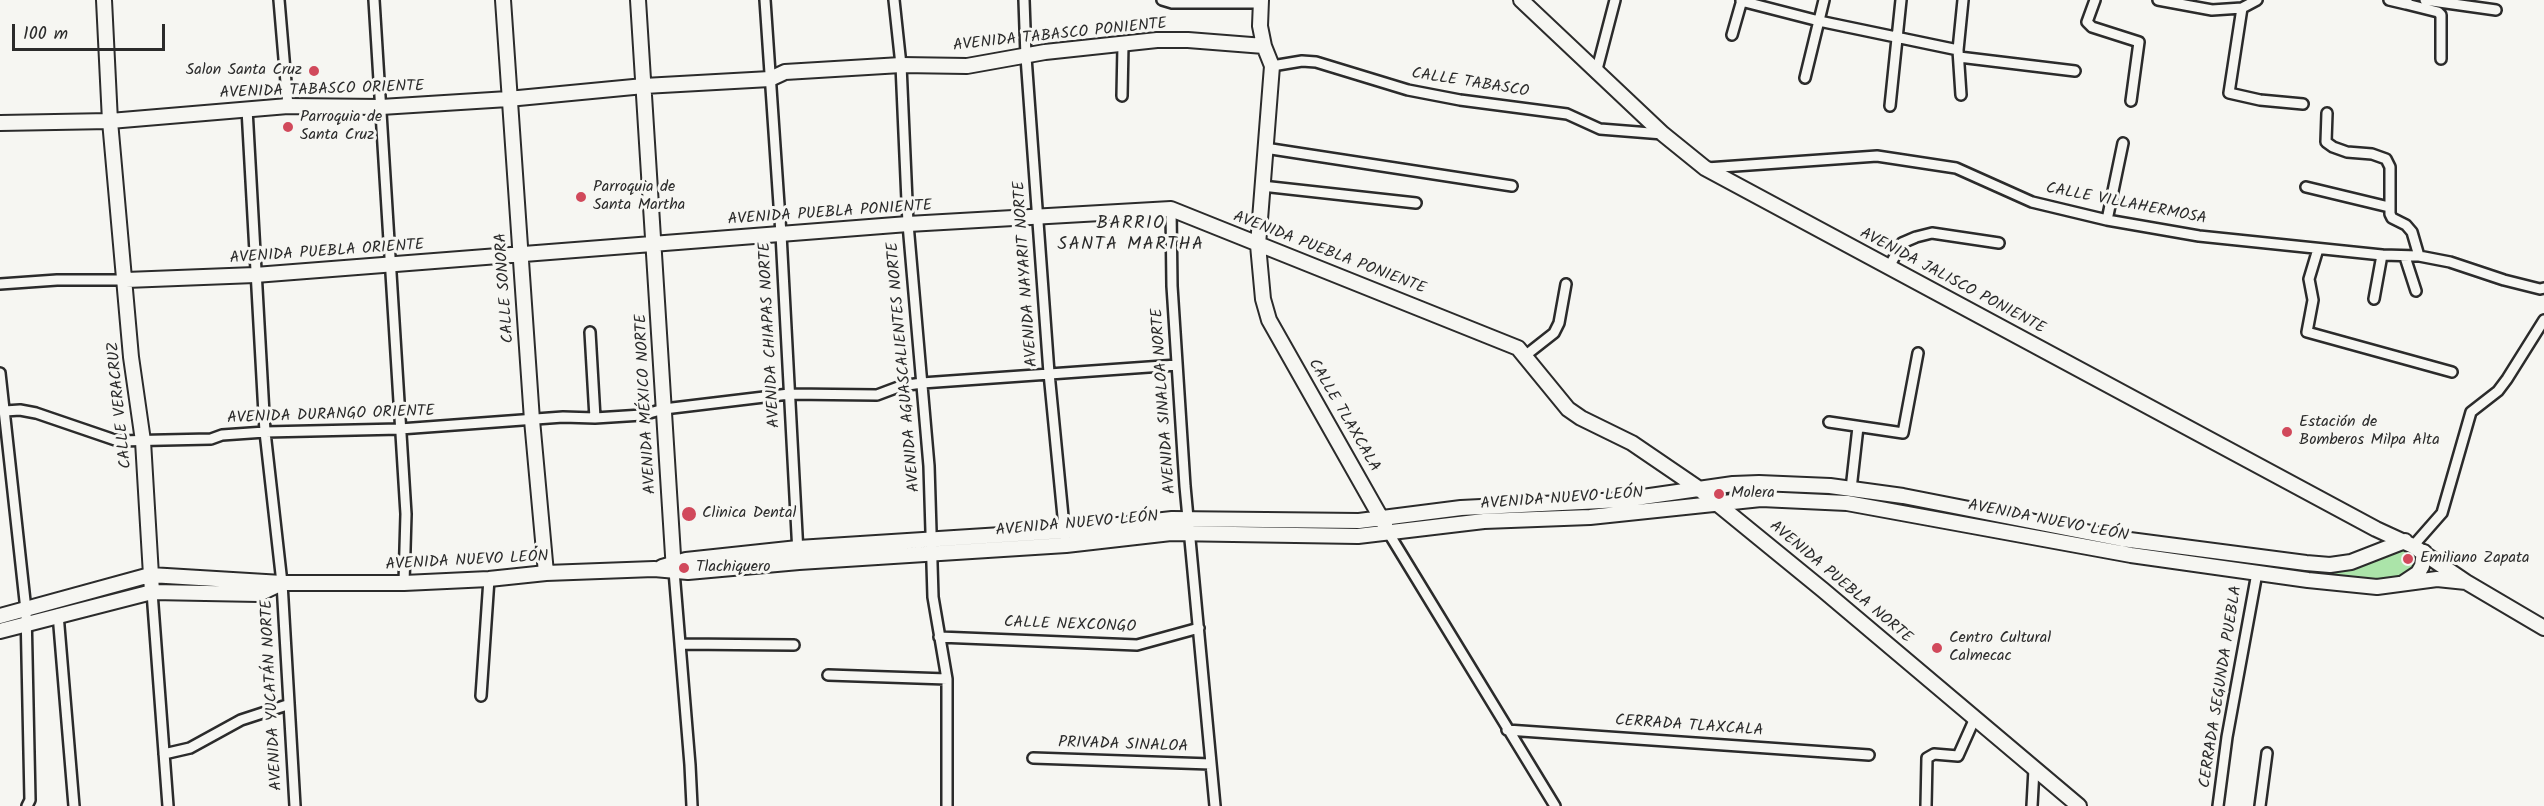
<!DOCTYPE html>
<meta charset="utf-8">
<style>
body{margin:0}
#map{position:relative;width:2544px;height:806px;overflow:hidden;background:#f6f6f2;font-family:Kalam,sans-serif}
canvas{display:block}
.scale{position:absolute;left:12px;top:24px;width:153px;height:27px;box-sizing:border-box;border:3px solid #2b2b2b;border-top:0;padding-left:8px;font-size:18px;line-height:21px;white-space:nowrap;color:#2b2b2b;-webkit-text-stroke:4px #f6f6f2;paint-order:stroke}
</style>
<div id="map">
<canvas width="2544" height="806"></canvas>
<div class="scale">100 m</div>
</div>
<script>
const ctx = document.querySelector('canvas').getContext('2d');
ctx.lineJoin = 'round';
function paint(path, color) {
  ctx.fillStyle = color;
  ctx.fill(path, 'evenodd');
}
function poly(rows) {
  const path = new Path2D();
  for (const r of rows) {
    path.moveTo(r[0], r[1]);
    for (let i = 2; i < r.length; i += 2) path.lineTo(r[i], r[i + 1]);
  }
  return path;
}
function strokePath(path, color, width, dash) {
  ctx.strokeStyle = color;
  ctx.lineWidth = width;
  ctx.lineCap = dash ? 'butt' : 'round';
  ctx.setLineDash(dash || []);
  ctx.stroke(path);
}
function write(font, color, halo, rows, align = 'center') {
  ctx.font = font + ' Kalam,sans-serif';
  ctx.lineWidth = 6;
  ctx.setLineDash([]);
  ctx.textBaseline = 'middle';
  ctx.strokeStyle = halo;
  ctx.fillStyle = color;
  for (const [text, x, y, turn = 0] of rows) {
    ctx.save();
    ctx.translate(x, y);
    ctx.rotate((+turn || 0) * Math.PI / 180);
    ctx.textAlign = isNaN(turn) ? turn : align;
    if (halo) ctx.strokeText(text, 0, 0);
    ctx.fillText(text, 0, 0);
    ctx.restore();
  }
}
paint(poly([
 [1814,486,2047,525,2351,567,2372,561,2400,545,2419,554,2415,567,2397,578,2386,579,2350,577,2345,580,2138,551,1854,502,1716,503,1704,491],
 [1699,493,1706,499,1389,530,1386,521]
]), '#abe4a9');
const street = poly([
 [279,0,288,106],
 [374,0,406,514,404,583],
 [765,0,781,234,798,553],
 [894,0,901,65,908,224,929,466,933,597,947,679,947,806],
 [1024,0,1026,57,1049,373,1065,537],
 [1162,0,1172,3,1261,3],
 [2095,0,2087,22,2092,27,2139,42,2131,101],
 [2158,0,2212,10,2242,8,2257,0],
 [2389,0,2406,4,2407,0],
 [2425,0,2496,10],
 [1741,1,1819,21,1958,50],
 [2406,4,2438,12,2441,15,2441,59],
 [2242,8,2229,93,2260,100,2303,104],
 [1732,35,1742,0],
 [1959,57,2075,71],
 [1272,66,1302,61,1316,62,1408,90,1460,100,1567,114,1600,129,1663,134],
 [1596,73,1615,0],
 [1805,78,1824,0],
 [1961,95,1958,50,1963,0],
 [1122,96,1123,45],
 [1890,106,1901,0],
 [247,109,265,432,282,583,295,806],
 [2327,113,2326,142,2333,147,2347,152,2372,154,2386,159,2390,167,2390,214,2392,218,2406,225,2412,232,2419,256],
 [1265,148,1512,186],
 [1707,168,1877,156,1956,168,2032,202,2107,220,2199,236,2382,255,2419,256,2450,262,2504,280,2540,289,2544,288],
 [1262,186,1416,203],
 [2306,187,2389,207],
 [1171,209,1172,286,1185,486,1215,806],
 [2107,220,2123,143],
 [2318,249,2309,279,2313,300,2307,332,2452,372],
 [2405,257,2416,291],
 [1889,267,1902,243,1916,237,1932,233,1999,243],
 [0,284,57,280,126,280],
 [2374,299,2382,255],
 [590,332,595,418],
 [1526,355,1554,333,1559,323,1566,284],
 [0,373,26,610,30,800,27,806],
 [5,411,20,410,36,413,118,441,211,439,222,435,265,432,400,429,563,417,595,418,642,415,664,409,789,394,877,395,901,386,922,383,1177,365],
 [1829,422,1903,433,1918,353],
 [1851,489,1858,427],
 [1388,532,1555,806],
 [2413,546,2442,513,2471,412,2498,391,2507,379,2544,320],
 [674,571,690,765,692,806],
 [152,592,168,806],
 [58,614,74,806],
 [939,637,1137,645,1199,628],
 [680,644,794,645],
 [828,675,947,679],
 [481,696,489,579],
 [1507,730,1869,755],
 [164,754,190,748,241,720,287,705],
 [1033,758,1211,764],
 [1926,806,1927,758,1934,754,1958,756,1975,718],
 [2032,806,2034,769],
 [2218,806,2227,737,2257,573],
 [2260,806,2267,753]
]);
const secondary = poly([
 [104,0,110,121,131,357,143,441,152,592],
 [503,0,532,420,546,573],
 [638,0,674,571],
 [1261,0,1260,26,1264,46,1272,66,1258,245,1263,299,1269,320,1385,525],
 [1521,0,1663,134,1705,168,2376,529,2413,546,2466,582,2544,628],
 [0,123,110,121,288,106,381,107,508,99,644,86,770,79,785,72,901,65,967,66,1045,52,1157,40,1188,40,1264,46],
 [126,280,255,275,908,224,1171,209,1518,348,1568,409,1581,418,1632,443,1698,488,1823,590,2079,806],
 [662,567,686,560,798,548,1064,531,1172,519,1359,521,1461,508,1622,500,1733,484,1759,483,1830,486,1903,496,2122,539,2306,563,2330,565,2351,562,2405,541],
 [2403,583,2418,573,2422,566,2424,552],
 [0,616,150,575,282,583,404,583,489,579,546,573,654,569,688,572,799,562,1066,545,1171,533,1358,536,1484,521,1590,517,1761,499,1847,503,2131,555,2308,580,2377,587,2437,579,2466,582],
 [0,631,152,592,259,594,282,583]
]);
strokePath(street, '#2b2b2b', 14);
strokePath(secondary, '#2b2b2b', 18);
strokePath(street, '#f6f6f2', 9);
strokePath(secondary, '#f6f6f2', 14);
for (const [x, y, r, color] of [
 [314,71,6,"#d1495b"],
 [288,127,6,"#d1495b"],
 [581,197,6,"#d1495b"],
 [2287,432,6,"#d1495b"],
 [1719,494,6,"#d1495b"],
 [689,514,8,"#d1495b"],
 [2408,559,6,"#d1495b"],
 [684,568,6,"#d1495b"],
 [1937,648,6,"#d1495b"]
]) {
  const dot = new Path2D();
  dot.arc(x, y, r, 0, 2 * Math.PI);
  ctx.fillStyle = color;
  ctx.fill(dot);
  strokePath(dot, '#f6f6f2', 2);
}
write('16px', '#2b2b2b', '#f6f6f2', [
 ["AVENIDA TABASCO PONIENTE",1060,36,-6],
 ["CALLE TABASCO",1470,84,9],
 ["AVENIDA TABASCO ORIENTE",322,91,-2],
 ["CALLE VILLAHERMOSA",2126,205,11],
 ["AVENIDA PUEBLA PONIENTE",830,214,-4],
 ["AVENIDA PUEBLA ORIENTE",327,253,-4],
 ["AVENIDA PUEBLA PONIENTE",1329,254,21],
 ["AVENIDA NAYARIT NORTE",1027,274,-94],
 ["AVENIDA JALISCO PONIENTE",1952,282,28],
 ["CALLE SONORA",506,288,-94],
 ["AVENIDA CHIAPAS NORTE",771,335,-93],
 ["AVENIDA AGUASCALIENTES NORTE",905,367,-95],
 ["AVENIDA SINALOA NORTE",1165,401,-94],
 ["AVENIDA MÉXICO NORTE",647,404,-93],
 ["CALLE VERACRUZ",121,405,-96],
 ["AVENIDA DURANGO ORIENTE",331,416,-2],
 ["CALLE TLAXCALA",1343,416,60],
 ["AVENIDA NUEVO LEÓN",1562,500,-4],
 ["AVENIDA NUEVO LEÓN",2048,522,11],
 ["AVENIDA NUEVO LEÓN",1077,525,-5],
 ["AVENIDA NUEVO LEÓN",467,562,-3],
 ["AVENIDA PUEBLA NORTE",1840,583,40],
 ["CALLE NEXCONGO",1070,626,2],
 ["CERRADA SEGUNDA PUEBLA",2222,687,-81],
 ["AVENIDA YUCATÁN NORTE",273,695,-93],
 ["CERRADA TLAXCALA",1689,727,4],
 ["PRIVADA SINALOA",1123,746,2]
]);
write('16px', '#2b2b2b', '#f6f6f2', [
 ["Salon Santa Cruz",302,71,"right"],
 ["Parroquia de",300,118],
 ["Santa Cruz",300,136],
 ["Parroquia de",593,188],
 ["Santa Martha",593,206],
 ["Estación de",2299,423],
 ["Bomberos Milpa Alta",2299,441],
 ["Molera",1731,494],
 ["Clinica Dental",702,514],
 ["Emiliano Zapata",2420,559],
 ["Tlachiquero",696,568],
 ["Centro Cultural",1949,639],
 ["Calmecac",1949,657]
], 'left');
ctx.letterSpacing = '1.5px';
write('18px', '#2b2b2b', '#f6f6f2', [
 ["BARRIO",1131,225],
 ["SANTA MARTHA",1131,246]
]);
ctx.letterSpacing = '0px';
</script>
